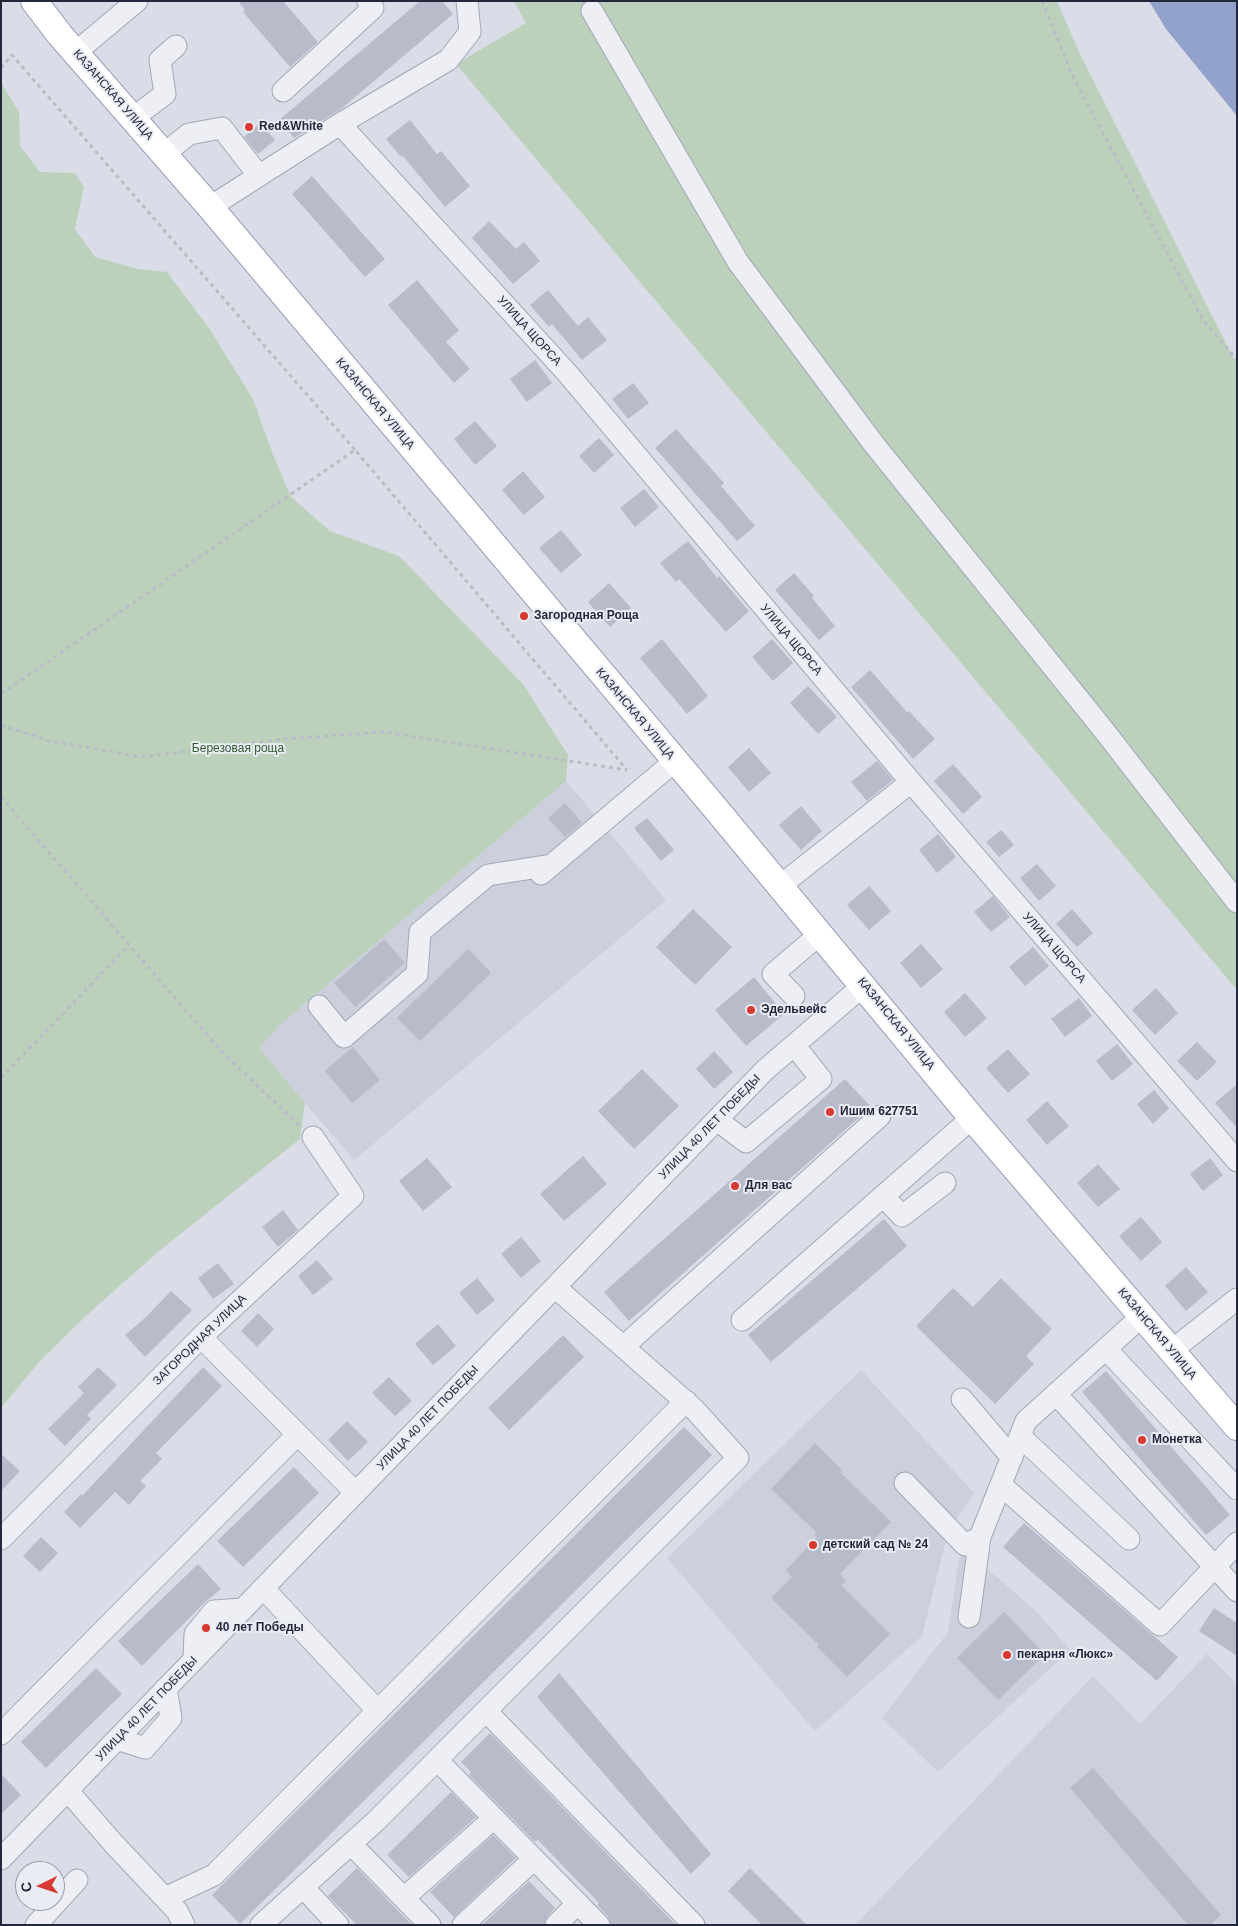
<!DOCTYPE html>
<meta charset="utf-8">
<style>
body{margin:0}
#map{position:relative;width:1238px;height:1926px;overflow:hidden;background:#dadde7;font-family:Helvetica,sans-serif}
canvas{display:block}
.frame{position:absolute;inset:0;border:2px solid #24283d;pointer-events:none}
.north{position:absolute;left:15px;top:1861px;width:50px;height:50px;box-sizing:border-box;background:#eaecf4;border:1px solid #9b9eab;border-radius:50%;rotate:266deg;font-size:14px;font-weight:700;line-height:20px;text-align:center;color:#24283d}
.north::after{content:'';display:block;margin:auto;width:18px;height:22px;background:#d83a33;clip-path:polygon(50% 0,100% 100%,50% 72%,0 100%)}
</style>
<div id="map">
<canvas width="1238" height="1926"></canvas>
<div class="frame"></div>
<div class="north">С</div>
</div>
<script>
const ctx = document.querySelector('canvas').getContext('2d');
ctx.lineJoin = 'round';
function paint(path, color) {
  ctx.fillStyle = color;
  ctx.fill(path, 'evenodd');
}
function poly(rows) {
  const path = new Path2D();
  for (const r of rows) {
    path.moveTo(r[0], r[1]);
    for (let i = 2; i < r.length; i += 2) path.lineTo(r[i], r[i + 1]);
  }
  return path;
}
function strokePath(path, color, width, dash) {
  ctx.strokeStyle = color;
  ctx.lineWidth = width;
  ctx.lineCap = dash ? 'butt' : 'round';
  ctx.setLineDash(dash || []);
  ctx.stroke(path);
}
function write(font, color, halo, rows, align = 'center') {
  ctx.font = font + ' Helvetica,sans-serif';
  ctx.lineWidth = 4;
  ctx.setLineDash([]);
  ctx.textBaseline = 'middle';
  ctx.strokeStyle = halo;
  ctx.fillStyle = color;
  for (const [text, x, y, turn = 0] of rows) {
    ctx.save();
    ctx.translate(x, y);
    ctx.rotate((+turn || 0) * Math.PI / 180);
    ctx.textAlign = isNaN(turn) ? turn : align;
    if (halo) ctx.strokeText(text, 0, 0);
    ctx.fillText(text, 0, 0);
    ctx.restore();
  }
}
paint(poly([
 [566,781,666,900,354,1160,258,1048,280,1025],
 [861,1370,974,1493,948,1532,922,1636,815,1731,667,1558],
 [961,1546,1036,1611,1070,1650,938,1772,882,1718,948,1632],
 [1207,1654,1237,1684,1237,1925,855,1925,1093,1676,1140,1724]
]), '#cccfdc');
paint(poly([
 [514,1,1057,1,1079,52,1237,365,1237,990,456,64,526,23],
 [1,83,19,112,20,146,40,172,75,173,84,187,75,229,95,257,138,269,167,272,209,328,253,399,272,452,291,497,330,531,399,556,523,684,568,755,566,781,280,1025,259,1048,305,1103,300,1139,159,1251,88,1314,39,1362,1,1408]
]), '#bcd1bb');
paint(poly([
 [1149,1,1237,1,1237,116,1166,29]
]), '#92a2ca');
paint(poly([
 [238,1,283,1,318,42,290,67,243,12,245,10],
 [420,1,442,1,453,14,341,109,294,138,279,120],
 [410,120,437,154,441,151,470,186,445,207,403,156,401,157,386,139],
 [260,123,275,140,258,154,244,137],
 [312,176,385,259,365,277,292,194],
 [489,221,516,249,524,242,540,261,513,284,472,238],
 [417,280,459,330,446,342,470,369,454,383,388,305],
 [548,290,578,326,588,317,607,340,582,360,552,324,549,327,530,305],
 [535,360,552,383,527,402,510,379],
 [633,383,649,403,628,419,612,399],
 [475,421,497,446,475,465,454,439],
 [676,429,724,483,721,486,755,526,737,541,655,448],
 [599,438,614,455,594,473,579,456],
 [523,471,545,497,524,515,502,490],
 [644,489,659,507,635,527,620,508],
 [561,530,582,555,561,573,539,548],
 [688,541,717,578,719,576,749,611,726,632,679,579,676,582,660,563],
 [794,573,814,596,812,598,835,626,819,640,775,590],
 [609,583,631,608,610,627,588,602],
 [662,639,708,696,687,714,640,658],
 [772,639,793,663,773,681,752,657],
 [870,670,907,712,909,711,935,739,913,759,851,687],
 [808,686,837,717,818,734,790,703],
 [749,748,771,773,749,792,728,767],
 [877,761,893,780,867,801,851,782],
 [953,764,982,797,963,814,934,781],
 [565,803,582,823,565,837,548,818],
 [801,806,822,831,801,850,779,825],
 [647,818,674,850,661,861,634,828],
 [1001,830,1014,845,999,857,986,842],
 [938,834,956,857,937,873,919,850],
 [1037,864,1056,886,1039,901,1020,878],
 [869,886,891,911,869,930,847,905],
 [993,896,1010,917,991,932,974,912],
 [693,909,732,947,695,985,656,947],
 [1072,909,1093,933,1077,947,1056,924],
 [384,939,405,963,355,1007,334,983],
 [921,944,943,969,921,988,900,963],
 [1033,947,1049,966,1025,986,1009,967],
 [468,949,491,973,420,1041,397,1018],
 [754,977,784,1014,746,1046,715,1010],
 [1156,988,1178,1013,1155,1035,1132,1010],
 [965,993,987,1018,965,1037,944,1012],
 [1079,998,1092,1016,1065,1037,1051,1019],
 [1197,1042,1217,1062,1197,1081,1177,1061],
 [1117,1044,1133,1064,1112,1081,1096,1061],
 [353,1047,380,1080,352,1103,325,1071],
 [1008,1049,1030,1074,1008,1093,986,1068],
 [714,1051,733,1072,714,1089,696,1069],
 [642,1069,679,1106,634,1149,598,1111],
 [845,1079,871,1107,629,1321,604,1292],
 [1237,1084,1237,1128,1215,1103],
 [1154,1090,1169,1108,1153,1124,1137,1104],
 [1047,1101,1069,1126,1047,1145,1026,1120],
 [583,1156,607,1184,564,1221,540,1194],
 [427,1158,452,1187,423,1211,399,1181],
 [1210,1158,1223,1175,1203,1191,1190,1174],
 [1098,1164,1120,1189,1098,1207,1077,1183],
 [283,1210,298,1230,278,1247,262,1227],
 [1141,1217,1162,1242,1141,1261,1119,1236],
 [884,1219,907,1246,771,1362,748,1335],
 [521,1237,541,1261,521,1278,501,1254],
 [317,1260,333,1279,313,1295,298,1276],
 [218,1263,234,1284,213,1299,198,1278],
 [1186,1267,1208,1292,1186,1311,1165,1286],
 [477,1278,495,1300,477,1315,459,1293],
 [1001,1278,1052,1329,1026,1356,1034,1364,995,1404,916,1326,953,1288,973,1307],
 [171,1291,192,1310,145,1357,125,1335,147,1316],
 [258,1313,274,1329,257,1347,241,1331],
 [438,1324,456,1346,433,1365,415,1344],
 [563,1335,584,1357,509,1430,488,1408],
 [98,1367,117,1385,87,1415,91,1419,65,1446,48,1429,84,1393,78,1387],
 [203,1367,222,1386,156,1453,162,1459,140,1481,146,1486,129,1505,115,1492,80,1528,64,1512,81,1494,82,1496],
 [1106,1371,1230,1515,1206,1535,1082,1392],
 [389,1377,412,1401,395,1416,372,1393],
 [347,1421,368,1442,348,1461,328,1440],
 [684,1427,712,1455,240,1924,212,1895],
 [815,1443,842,1470,840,1472,891,1522,840,1574,846,1581,841,1585,890,1634,847,1677,817,1647,819,1645,771,1598,792,1577,786,1570,817,1537,814,1534,816,1532,771,1489],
 [1,1454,20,1471,1,1491],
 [294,1467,319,1493,243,1567,217,1541],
 [1024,1523,1178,1657,1157,1681,1003,1547],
 [41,1537,58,1553,40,1572,23,1556],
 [198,1564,221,1589,204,1603,142,1666,118,1641],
 [1214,1608,1237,1623,1237,1656,1199,1631],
 [1004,1612,1045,1654,998,1700,957,1658],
 [96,1668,122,1694,46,1768,21,1742],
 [559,1673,711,1854,691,1874,537,1697],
 [490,1733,676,1925,611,1925,608,1916,597,1905,599,1903,538,1840,535,1842,469,1775,471,1772,461,1762],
 [1093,1768,1221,1915,1210,1925,1188,1925,1070,1788],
 [1,1774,21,1795,1,1814],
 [451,1792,476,1817,409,1877,387,1855],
 [493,1835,516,1858,454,1917,430,1892],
 [357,1868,412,1925,357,1925,328,1896],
 [750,1868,807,1925,762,1925,728,1891],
 [529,1881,555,1908,547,1917,544,1925,482,1925]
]), '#b7bbca');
const minor = poly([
 [592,11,738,262,873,443,1106,733,1237,902],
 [76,52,137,1],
 [283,91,373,8,368,1],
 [133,118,165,94,160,60,176,46],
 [340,124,568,374,911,782,1237,1161],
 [164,154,189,134,222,128,259,176],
 [210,207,340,124,448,60,470,32,467,1],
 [541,874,675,761],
 [780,886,911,782],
 [794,996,773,974,820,934],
 [319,1006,344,1037,417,974,420,932,488,875,552,865],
 [717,1120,746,1142,821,1079,794,1045],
 [883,1196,902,1216,945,1183],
 [742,1320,972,1118],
 [201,1337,356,1493],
 [623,1347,880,1116],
 [1106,1349,1237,1489],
 [1171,1351,1237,1299],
 [1056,1394,1237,1591],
 [962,1399,1012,1458],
 [1020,1436,1129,1539],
 [905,1483,965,1545,980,1537],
 [1001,1485,1160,1625,1237,1543],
 [1,1539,201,1337,353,1196,313,1137],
 [263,1588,378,1711],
 [969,1617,980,1537,1026,1421,1142,1316],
 [194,1659,195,1634,214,1611,243,1609],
 [486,1711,694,1925],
 [1,1734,291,1441],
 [117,1739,145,1748,171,1718,166,1688],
 [437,1760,599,1925],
 [68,1791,113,1843,177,1911,184,1925],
 [351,1844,430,1925],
 [1,1859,765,1070,864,985],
 [303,1887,338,1925],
 [165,1898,214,1875,686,1401],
 [404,1898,494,1818],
 [36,1925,77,1880],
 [261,1925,376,1821,738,1458,695,1410,555,1287],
 [463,1925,534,1859],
 [556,1925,578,1903]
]);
const major = poly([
 [34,1,60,35,210,207,716,809,972,1118,1237,1427]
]);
strokePath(minor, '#a3a7b4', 23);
strokePath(major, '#999eb3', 28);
strokePath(poly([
 [1042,1,1073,77,1203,320,1237,360],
 [1,68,12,55,355,450],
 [1,694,355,450,627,770],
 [1,725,50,741,142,757,284,739,384,732,627,770],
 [1,797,222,1052,300,1126],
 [1,1078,129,945]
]), '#b9bbc5', 3, [4, 4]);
strokePath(minor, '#edeff5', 21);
strokePath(major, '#fff', 26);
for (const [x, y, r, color] of [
 [249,127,5,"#d83a33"],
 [524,616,5,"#d83a33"],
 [751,1010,5,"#d83a33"],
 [830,1112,5,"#d83a33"],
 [735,1186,5,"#d83a33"],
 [1142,1440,5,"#d83a33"],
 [813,1545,5,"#d83a33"],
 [206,1628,5,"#d83a33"],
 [1007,1655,5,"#d83a33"]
]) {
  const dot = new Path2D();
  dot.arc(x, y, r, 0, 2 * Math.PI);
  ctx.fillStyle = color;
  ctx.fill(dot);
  strokePath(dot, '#eaecf4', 2);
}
write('12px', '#24283d', '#eaecf4', [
 ["КАЗАНСКАЯ УЛИЦА",113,95,49],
 ["УЛИЦА ЩОРСА",529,331,48],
 ["КАЗАНСКАЯ УЛИЦА",375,404,50],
 ["УЛИЦА ЩОРСА",791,640,50],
 ["КАЗАНСКАЯ УЛИЦА",635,714,50],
 ["УЛИЦА ЩОРСА",1054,948,49],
 ["КАЗАНСКАЯ УЛИЦА",896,1024,51],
 ["УЛИЦА 40 ЛЕТ ПОБЕДЫ",710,1127,-46],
 ["КАЗАНСКАЯ УЛИЦА",1157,1334,50],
 ["ЗАГОРОДНАЯ УЛИЦА",200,1340,-44],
 ["УЛИЦА 40 ЛЕТ ПОБЕДЫ",428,1418,-46],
 ["УЛИЦА 40 ЛЕТ ПОБЕДЫ",147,1709,-46]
]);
write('bold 12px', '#24283d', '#eaecf4', [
 ["Red&White",259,127],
 ["Загородная Роща",534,616],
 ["Эдельвейс",761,1010],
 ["Ишим 627751",840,1112],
 ["Для вас",745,1186],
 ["Монетка",1152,1440],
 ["детский сад № 24",823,1545],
 ["40 лет Победы",216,1628],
 ["пекарня «Люкс»",1017,1655]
], 'left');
write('12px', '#305a30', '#eaecf4', [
 ["Березовая роща",238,749]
]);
</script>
